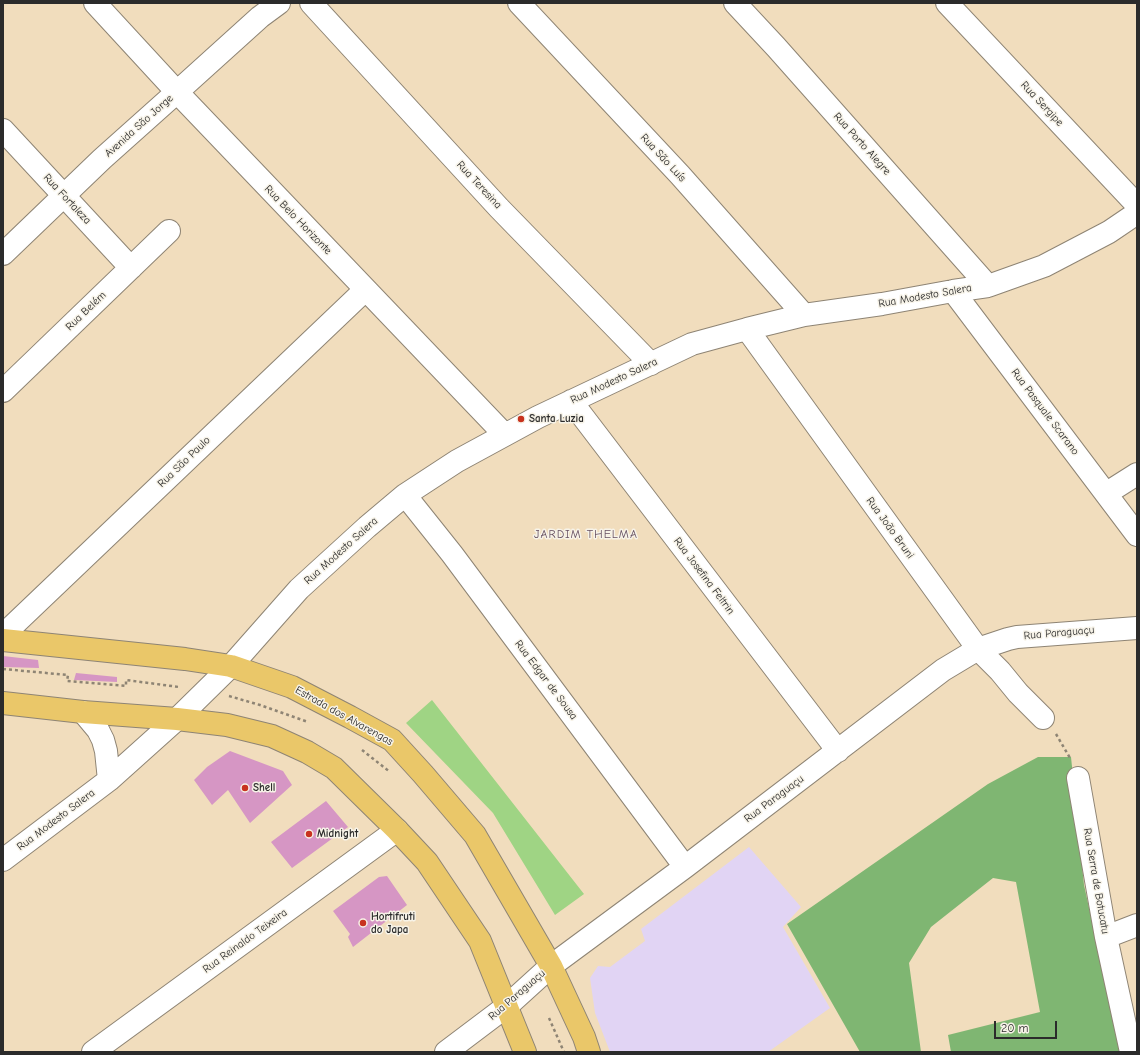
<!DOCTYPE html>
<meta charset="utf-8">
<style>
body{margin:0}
#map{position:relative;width:1140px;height:1055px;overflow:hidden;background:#f1ddbd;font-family:"Comic Neue",sans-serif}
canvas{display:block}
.frame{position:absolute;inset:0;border:4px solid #2b2b2b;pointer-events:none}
.scale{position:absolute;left:994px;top:1021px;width:63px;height:18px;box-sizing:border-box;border:2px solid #2b2b2b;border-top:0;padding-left:5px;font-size:12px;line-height:14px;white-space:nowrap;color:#2b2b2b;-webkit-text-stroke:3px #f7f3e8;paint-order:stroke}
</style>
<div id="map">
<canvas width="1140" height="1055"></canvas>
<div class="frame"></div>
<div class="scale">20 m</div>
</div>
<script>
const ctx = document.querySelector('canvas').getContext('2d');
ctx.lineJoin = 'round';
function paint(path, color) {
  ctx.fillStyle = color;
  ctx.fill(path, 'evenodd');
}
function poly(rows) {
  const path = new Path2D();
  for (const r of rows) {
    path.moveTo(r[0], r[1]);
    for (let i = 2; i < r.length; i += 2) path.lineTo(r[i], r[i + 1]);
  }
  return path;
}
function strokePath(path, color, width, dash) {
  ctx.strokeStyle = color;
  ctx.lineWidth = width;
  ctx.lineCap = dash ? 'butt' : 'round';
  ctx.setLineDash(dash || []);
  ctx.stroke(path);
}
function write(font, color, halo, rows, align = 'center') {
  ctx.font = font + ' "Comic Neue",sans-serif';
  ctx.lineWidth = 3;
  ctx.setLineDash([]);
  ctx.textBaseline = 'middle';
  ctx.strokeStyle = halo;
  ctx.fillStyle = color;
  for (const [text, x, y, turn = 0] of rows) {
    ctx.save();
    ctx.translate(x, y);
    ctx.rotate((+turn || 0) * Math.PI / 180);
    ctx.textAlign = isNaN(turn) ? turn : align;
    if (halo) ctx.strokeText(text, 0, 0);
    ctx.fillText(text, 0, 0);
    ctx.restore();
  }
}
paint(poly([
 [749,847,801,907,783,927,830,1008,768,1052,610,1052,595,1013,590,978,598,966,610,967,645,941,641,929]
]), '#e1d4f4');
paint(poly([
 [432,700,584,894,555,915,493,813,406,723]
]), '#9fd484');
paint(poly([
 [1038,757,1071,757,1084,885,1121,1052,951,1052,948,1035,1040,1012,1016,882,993,878,931,927,909,963,921,1052,860,1052,787,924,988,784]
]), '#7fb672');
paint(poly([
 [3,656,38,660,39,668,3,667],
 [76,673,117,677,117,682,74,680],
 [230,751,283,771,292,785,250,823,228,790,212,805,194,780,207,767],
 [326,801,348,827,292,868,271,842],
 [387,876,407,905,353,947,348,937,350,934,333,911,379,877]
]), '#d696c4');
const street = poly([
 [95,3,177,92,504,434],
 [311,3,499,208,651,364],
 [519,3,680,175,804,315],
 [735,3,776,47,988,286],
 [947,3,1137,205],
 [3,130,131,268],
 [3,254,102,159,177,92,260,17,279,3],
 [953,291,1137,535],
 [747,329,978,649,1000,671,1018,693,1043,718],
 [3,391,169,231],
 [571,401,838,751],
 [1107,493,1137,474],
 [405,495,452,554,685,867],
 [3,635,365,290],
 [83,712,98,730,103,740,106,751,109,780],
 [1078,778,1106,937,1131,1052],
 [3,860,109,780,177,719,231,666,299,589,367,527,405,495,457,461,538,417,692,344,747,329,804,315,882,304,953,291,988,286,1044,266,1109,232,1137,213],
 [1106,937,1137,925],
 [93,1052,397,830],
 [446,1052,507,1006,551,966,685,867,943,670,978,649,1008,639,1017,637,1137,628]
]);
const primary = poly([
 [3,640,185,659,231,666,292,687,350,717,392,740,423,774,475,835,551,966,584,1037,589,1052],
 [3,703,83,712,177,719,227,725,272,736,307,752,334,768,397,830,427,862,480,941,525,1052]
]);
strokePath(street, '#8e8474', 24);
strokePath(primary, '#8e8474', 24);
strokePath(poly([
 [3,669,68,675,67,681,126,686,126,680,179,687],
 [229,696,260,705,308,722],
 [1056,734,1070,758],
 [362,750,390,772],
 [549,1018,564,1052]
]), '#8e8474', 2.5, [3, 3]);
strokePath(street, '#fff', 22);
strokePath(primary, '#eac769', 22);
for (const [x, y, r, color] of [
 [521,419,4,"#c8321e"],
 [245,788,4,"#c8321e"],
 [309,834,4,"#c8321e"],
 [363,923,4,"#c8321e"]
]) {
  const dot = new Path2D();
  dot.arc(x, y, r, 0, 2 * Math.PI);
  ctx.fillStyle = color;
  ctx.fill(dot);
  strokePath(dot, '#f7f3e8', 1.5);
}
write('11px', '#2b2b2b', '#f7f3e8', [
 ["Rua Sergipe",1042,104,47],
 ["Avenida São Jorge",139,126,-42],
 ["Rua Porto Alegre",862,144,48],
 ["Rua São Luís",663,158,47],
 ["Rua Teresina",479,185,47],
 ["Rua Fortaleza",67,199,47],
 ["Rua Belo Horizonte",298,220,46],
 ["Rua Modesto Salera",925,296,-10],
 ["Rua Belém",86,311,-44],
 ["Rua Modesto Salera",614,381,-25],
 ["Rua Pasquale Scarano",1045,412,53],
 ["Rua São Paulo",184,462,-44],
 ["Rua João Bruni",890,528,54],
 ["Rua Modesto Salera",341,551,-42],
 ["Rua Josefina Feltrin",704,576,53],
 ["Rua Paraguaçu",1059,633,-5],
 ["Rua Edgar de Sousa",546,680,53],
 ["Estrada dos Alvarengas",344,716,29],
 ["Rua Paraguaçu",774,799,-37],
 ["Rua Modesto Salera",56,820,-37],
 ["Rua Serra de Botucatu",1096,881,80],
 ["Rua Reinaldo Teixeira",245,941,-36],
 ["Rua Paraguaçu",517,995,-41]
]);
write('bold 11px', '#2b2b2b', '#f7f3e8', [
 ["Santa Luzia",529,419],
 ["Shell",253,788],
 ["Midnight",317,834],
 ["Hortifruti",371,917],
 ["do Japa",371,930]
], 'left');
ctx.letterSpacing = '1px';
write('12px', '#675061', '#f7f3e8', [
 ["JARDIM THELMA",586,535]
]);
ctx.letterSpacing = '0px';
</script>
